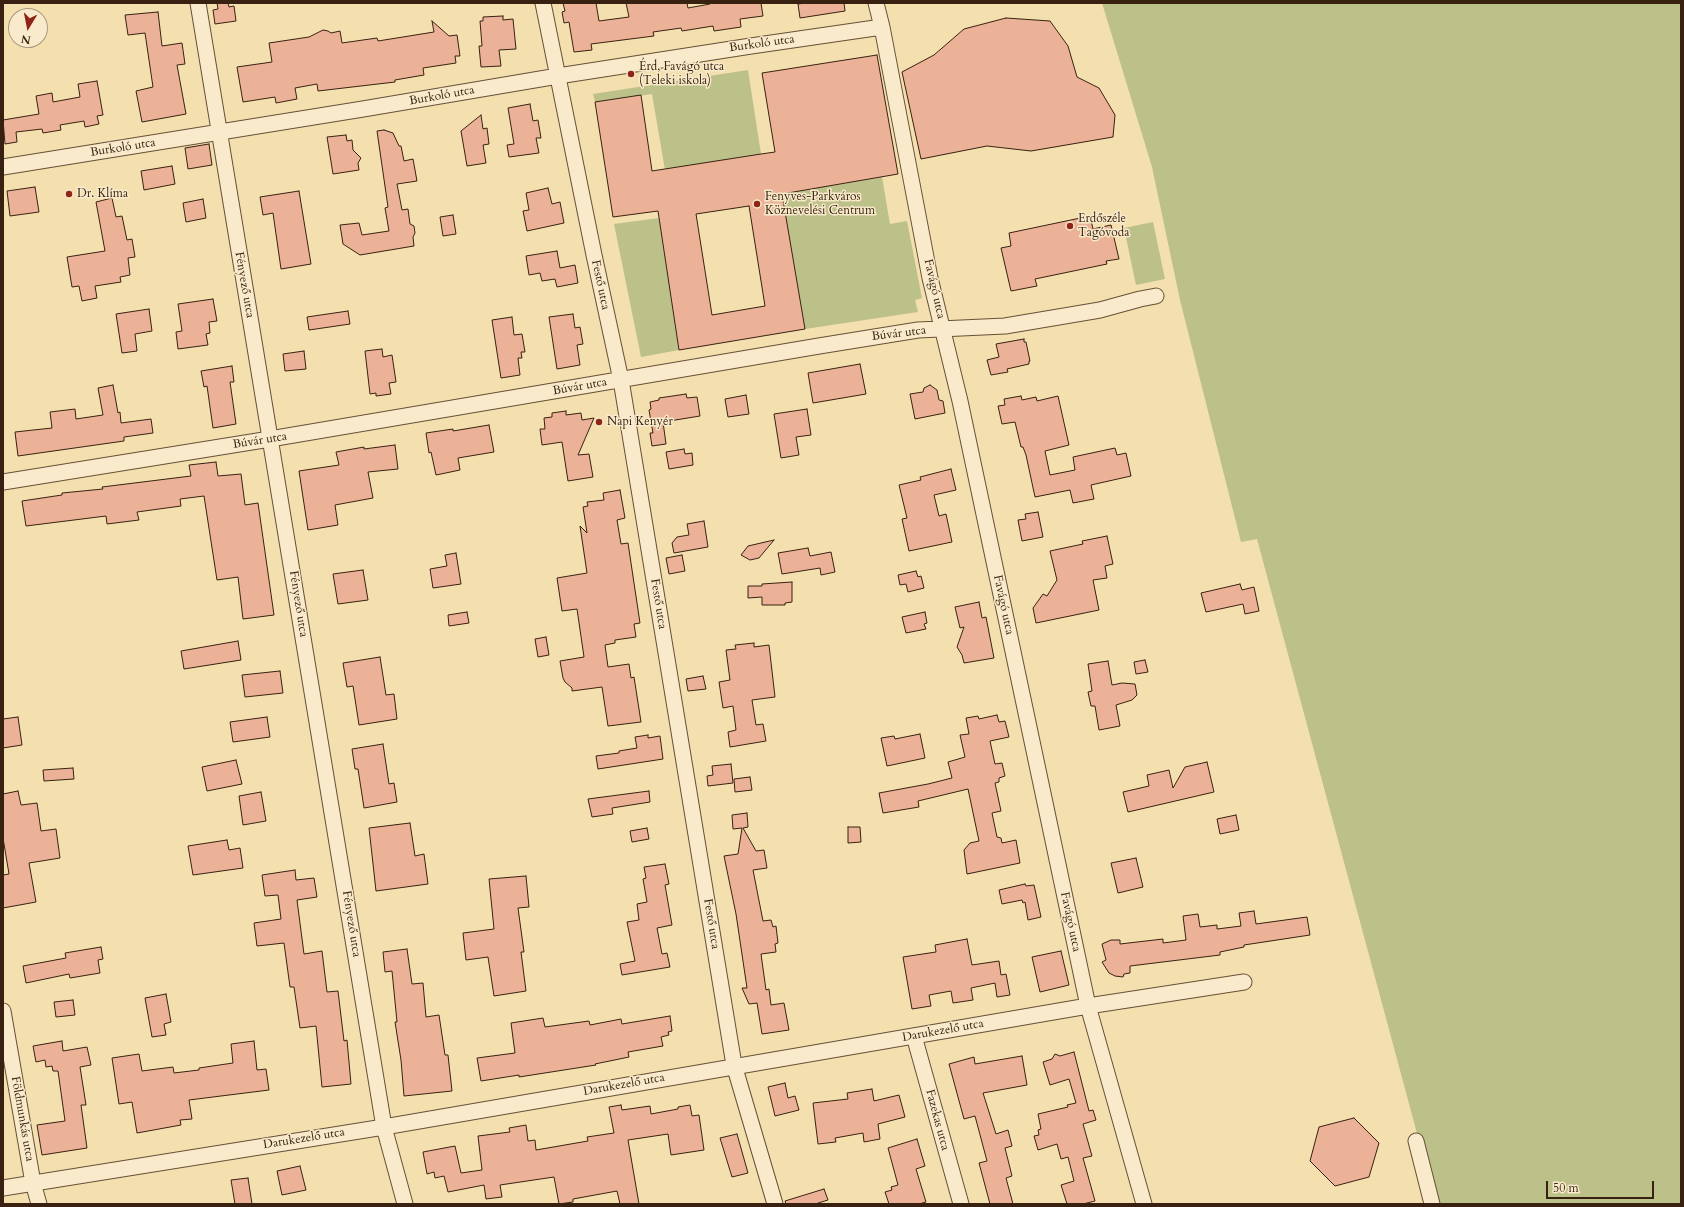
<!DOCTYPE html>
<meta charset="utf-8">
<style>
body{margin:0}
#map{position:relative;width:1684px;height:1207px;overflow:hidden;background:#f4dfae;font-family:Cardo,serif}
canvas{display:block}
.frame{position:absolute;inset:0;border:4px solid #382111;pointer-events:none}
.north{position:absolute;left:8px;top:8px;width:40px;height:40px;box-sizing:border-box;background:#f8eaca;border:1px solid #ab9a80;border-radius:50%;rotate:190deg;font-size:11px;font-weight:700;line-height:16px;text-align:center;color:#382111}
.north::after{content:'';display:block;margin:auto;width:14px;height:18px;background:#8f2418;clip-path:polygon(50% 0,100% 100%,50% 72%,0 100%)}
.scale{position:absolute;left:1546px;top:1181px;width:108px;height:18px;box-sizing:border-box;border:2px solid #382111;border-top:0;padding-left:5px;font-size:12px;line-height:14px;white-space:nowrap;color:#382111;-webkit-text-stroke:3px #f8eaca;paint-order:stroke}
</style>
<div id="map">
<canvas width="1684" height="1207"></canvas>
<div class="frame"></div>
<div class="north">N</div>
<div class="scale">50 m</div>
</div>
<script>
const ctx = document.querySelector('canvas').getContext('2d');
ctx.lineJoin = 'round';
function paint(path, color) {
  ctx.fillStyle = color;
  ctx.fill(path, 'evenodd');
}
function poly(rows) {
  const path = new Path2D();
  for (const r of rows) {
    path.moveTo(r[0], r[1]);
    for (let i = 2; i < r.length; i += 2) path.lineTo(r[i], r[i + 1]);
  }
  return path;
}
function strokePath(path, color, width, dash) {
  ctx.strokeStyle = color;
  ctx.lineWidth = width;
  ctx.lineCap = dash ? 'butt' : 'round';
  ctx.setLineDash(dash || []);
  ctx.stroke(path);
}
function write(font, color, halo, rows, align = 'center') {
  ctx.font = font + ' Cardo,serif';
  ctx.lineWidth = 3;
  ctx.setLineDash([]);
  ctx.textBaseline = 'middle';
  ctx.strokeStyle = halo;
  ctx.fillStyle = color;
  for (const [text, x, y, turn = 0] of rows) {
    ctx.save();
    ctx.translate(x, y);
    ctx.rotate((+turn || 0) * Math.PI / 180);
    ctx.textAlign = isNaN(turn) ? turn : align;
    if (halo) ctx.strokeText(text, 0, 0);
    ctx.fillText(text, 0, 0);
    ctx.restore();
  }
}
paint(poly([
 [1102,3,1681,3,1681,1204,1436,1204,1257,539,1241,542,1180,300,1152,167],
 [748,70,761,154,665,170,652,94,595,102,593,94],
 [882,177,890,224,907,221,922,298,915,300,918,312,805,329,782,194],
 [659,218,679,350,641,357,614,224],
 [1153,222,1165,279,1136,285,1124,228]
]), '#bcc18a');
const building = poly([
 [217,3,228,3,229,7,234,6,236,21,215,24,213,10,218,9,217,3],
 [563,3,596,3,599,21,629,17,626,3,687,3,688,8,710,4,710,3,761,3,763,16,740,19,741,27,714,31,713,26,682,31,681,28,653,32,654,36,591,44,592,50,574,52,569,22,564,23,562,12,565,11,563,3],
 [806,3,844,3,845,11,800,18,798,4,806,3],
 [158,12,162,46,182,43,185,64,177,65,186,114,142,122,136,91,153,87,145,33,128,35,125,15,158,12],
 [503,16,503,20,513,19,516,49,499,50,501,66,481,67,479,46,482,46,480,21,483,21,483,17,503,16],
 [1006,18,1050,21,1068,46,1077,77,1099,88,1115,115,1113,137,1031,151,987,146,921,159,902,72,934,55,964,29,1006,18],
 [432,21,449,36,457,35,460,56,455,56,456,63,423,68,424,75,395,80,395,82,318,91,317,84,295,88,297,99,276,103,275,97,243,102,237,67,272,62,269,43,309,37,323,30,328,31,331,33,340,31,342,43,377,38,378,41,434,32,432,21],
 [877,55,898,174,782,194,805,329,679,350,658,211,613,217,595,102,641,95,652,171,761,154,775,152,762,73,877,55],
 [749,206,765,306,712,315,696,214,749,206],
 [97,81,103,115,97,116,99,124,85,127,84,121,60,125,61,130,43,133,42,129,16,132,17,142,5,144,3,120,39,114,36,96,52,93,53,102,80,97,78,84,97,81],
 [530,104,533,121,538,120,541,138,536,138,539,153,509,157,507,145,514,144,508,108,530,104],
 [481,115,483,129,487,128,489,144,483,145,486,163,467,166,461,131,481,115],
 [384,130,393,133,399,146,401,146,404,161,413,159,417,181,397,184,402,210,408,209,410,224,414,226,415,233,413,237,414,246,360,255,343,244,340,225,359,223,362,235,389,231,385,208,388,207,377,131,384,130],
 [346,135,347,141,352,140,353,150,361,158,358,163,359,170,333,174,327,137,346,135],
 [209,144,212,165,188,169,185,148,209,144],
 [172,166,175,184,144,190,141,171,172,166],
 [35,187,39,212,10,216,7,191,35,187],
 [548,188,552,204,560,202,564,223,527,231,523,211,529,210,526,193,548,188],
 [299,191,311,264,281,269,273,213,263,215,260,197,299,191],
 [112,198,116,217,122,216,127,240,132,239,135,257,128,258,130,275,120,277,121,282,95,286,97,298,82,301,79,286,72,287,67,257,105,251,96,202,112,198],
 [203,199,206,218,186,222,183,203,203,199],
 [453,215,456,234,443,236,440,217,453,215],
 [1090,216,1093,229,1111,225,1119,259,1106,261,1107,264,1035,279,1037,286,1011,291,1001,248,1011,246,1009,233,1090,216],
 [557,251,560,268,575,265,578,283,557,287,555,279,542,281,540,273,529,275,526,256,557,251],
 [213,299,217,321,209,322,210,333,206,334,208,345,178,349,176,332,182,331,178,304,213,299],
 [149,309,152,331,135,334,137,351,122,353,116,314,149,309],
 [348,311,350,324,309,330,307,317,348,311],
 [573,314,575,328,580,327,583,344,577,345,580,365,557,369,549,317,573,314],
 [512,317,514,335,522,334,525,352,521,352,522,358,518,358,520,375,501,378,492,320,512,317],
 [1024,339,1024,342,1026,342,1030,361,1029,361,1029,364,1007,369,1008,372,991,375,987,360,999,357,996,344,1024,339],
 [382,349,383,357,392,355,396,382,389,383,391,394,376,396,376,393,370,394,365,351,382,349],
 [304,351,306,369,285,371,283,354,304,351],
 [860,364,866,394,813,403,808,373,860,364],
 [232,366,234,382,230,382,236,424,213,428,207,386,204,387,201,371,232,366],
 [113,385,118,413,120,412,121,423,151,419,153,433,124,437,124,441,18,456,15,432,52,428,50,412,75,409,76,419,103,415,98,388,113,385],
 [930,385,937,390,939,400,943,401,945,413,915,419,910,394,923,392,924,388,930,385],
 [686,394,687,398,697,397,700,416,663,422,666,444,652,446,650,433,653,433,649,410,651,409,650,402,659,400,659,398,686,394],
 [746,395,749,414,728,417,725,399,746,395],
 [1021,396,1022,400,1036,397,1037,401,1058,396,1069,445,1045,451,1050,475,1075,470,1073,457,1115,448,1117,455,1126,453,1131,476,1091,485,1094,499,1073,503,1070,490,1035,497,1026,455,1023,447,1021,447,1015,422,1002,424,998,406,1005,405,1004,399,1021,396],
 [807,409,811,435,796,437,799,455,781,458,774,414,807,409],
 [566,411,566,415,581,413,582,420,594,418,578,455,589,454,593,477,568,481,562,442,542,445,540,429,545,429,544,418,552,417,552,413,566,411],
 [489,425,494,452,458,458,460,470,436,475,431,452,429,453,426,433,453,429,453,431,489,425],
 [395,445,398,469,368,472,373,498,335,505,338,525,308,530,299,471,339,465,336,452,364,447,364,449,395,445],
 [684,449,685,454,692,453,693,465,669,469,666,452,684,449],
 [216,462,218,476,241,474,245,505,258,503,274,615,243,619,238,577,217,580,204,496,180,499,181,506,137,512,139,520,107,524,106,516,26,526,22,501,62,495,62,493,103,489,102,487,191,476,189,465,216,462],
 [951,469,956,490,934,495,939,516,946,514,952,542,909,551,902,519,907,518,899,485,921,480,920,477,951,469],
 [620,490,625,518,617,520,621,544,628,543,640,623,634,624,636,637,615,640,615,643,605,645,608,667,629,664,631,678,634,677,641,722,608,726,602,687,572,691,572,688,565,682,563,678,560,661,584,657,577,609,562,611,557,578,587,573,580,526,587,533,583,507,588,506,587,502,604,500,603,493,620,490],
 [1038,512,1043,537,1022,541,1018,520,1026,519,1025,514,1038,512],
 [704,521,708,547,674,553,672,543,677,537,689,535,687,524,704,521],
 [1107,536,1113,564,1105,566,1107,578,1093,580,1099,610,1036,623,1033,608,1043,594,1047,596,1057,580,1050,551,1083,544,1082,541,1107,536],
 [774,540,759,558,750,560,741,555,748,546,774,540],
 [808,548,810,556,831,552,835,572,821,575,820,568,782,574,778,553,808,548],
 [456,553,461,584,433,588,430,569,447,566,445,555,456,553],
 [682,555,685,571,669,574,666,558,682,555],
 [363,570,368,600,338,604,333,574,363,570],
 [916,571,918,577,921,576,924,588,908,592,906,584,900,585,898,575,916,571],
 [792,582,792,602,785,603,785,605,762,605,762,597,748,598,748,586,762,586,762,584,792,582],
 [1240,584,1242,590,1254,587,1259,611,1245,614,1243,604,1206,612,1201,593,1240,584],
 [979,602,982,618,986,617,994,658,964,663,962,655,957,647,964,627,960,628,955,607,979,602],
 [467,612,469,623,449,626,448,615,467,612],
 [925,612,927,623,924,624,926,629,906,633,902,617,925,612],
 [546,637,549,655,538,657,535,639,546,637],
 [238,641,241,660,184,669,181,651,238,641],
 [754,643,754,647,769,645,775,697,752,700,756,725,763,724,766,741,730,747,728,732,736,730,733,706,723,708,719,682,730,680,726,650,736,649,735,645,754,643],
 [380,657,386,695,394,694,397,719,359,725,353,686,347,687,343,663,380,657],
 [1145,660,1148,672,1136,674,1134,662,1145,660],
 [1108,661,1112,685,1122,683,1135,684,1137,695,1132,700,1116,705,1120,726,1099,730,1095,706,1091,706,1088,692,1092,691,1088,664,1108,661],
 [280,671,283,693,245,697,242,675,280,671],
 [703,676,706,689,688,691,686,679,703,676],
 [997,715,999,722,1005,721,1009,737,990,741,995,764,1002,763,1005,776,999,778,999,782,995,783,1001,811,992,813,997,837,1001,838,1002,843,1016,840,1020,863,967,874,964,850,970,843,979,841,968,789,918,801,919,807,883,813,879,793,928,784,952,778,948,762,965,757,960,735,969,734,966,718,978,716,979,719,997,715],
 [18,717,22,745,3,748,3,719,18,717],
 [267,717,270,737,233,742,230,722,267,717],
 [920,734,925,758,887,766,881,738,894,736,895,739,920,734],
 [648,735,648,738,660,736,663,759,598,769,596,756,619,753,619,751,637,748,635,737,648,735],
 [383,744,389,784,394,783,397,802,364,808,358,769,355,769,352,749,383,744],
 [236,760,242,784,207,791,202,767,236,760],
 [1207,762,1214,792,1128,812,1123,792,1149,786,1147,775,1169,770,1173,788,1185,767,1207,762],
 [731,764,733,783,708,786,707,776,713,775,712,766,731,764],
 [73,768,74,779,44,781,43,770,73,768],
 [750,777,752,790,735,792,734,779,750,777],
 [18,791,21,805,37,803,41,831,56,829,60,858,29,863,36,902,3,908,3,875,9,874,3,838,3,794,18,791],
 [649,791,650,802,612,808,613,814,592,817,588,799,649,791],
 [261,792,266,821,243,825,239,796,261,792],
 [747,813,748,827,743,828,756,851,764,850,767,868,753,870,763,921,771,920,773,927,776,926,778,943,775,944,776,952,761,954,766,990,769,989,771,1005,784,1003,789,1030,762,1034,757,1003,749,1004,742,988,747,988,736,914,724,856,738,854,742,828,733,829,732,815,747,813],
 [1236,815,1239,830,1220,834,1217,819,1236,815],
 [410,823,415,856,424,854,428,884,376,891,369,828,410,823],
 [848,827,860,827,861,842,848,843,848,827],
 [647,828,649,839,632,842,630,831,647,828],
 [227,840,229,850,240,848,243,868,193,875,188,846,227,840],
 [1136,858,1143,887,1118,893,1111,863,1136,858],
 [665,864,669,884,665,885,672,925,657,928,662,954,667,953,670,967,622,975,620,964,635,961,627,922,639,920,637,904,647,902,643,879,646,878,644,867,665,864],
 [295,870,296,880,314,878,317,897,297,900,304,954,322,951,327,992,338,991,344,1041,347,1040,351,1084,322,1087,316,1026,300,1028,294,987,290,987,284,943,257,946,254,923,281,919,278,895,265,896,262,875,295,870],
 [526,876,529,907,518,908,524,952,521,952,526,991,494,996,488,957,466,960,463,933,494,929,489,879,526,876],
 [1025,884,1026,886,1034,885,1041,917,1028,920,1025,902,1023,903,1022,900,1002,904,999,890,1025,884],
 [1254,911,1256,924,1307,917,1310,935,1244,945,1244,947,1220,952,1220,955,1130,966,1130,973,1124,974,1123,977,1115,976,1109,973,1102,962,1106,960,1102,944,1111,940,1120,940,1120,944,1163,939,1163,943,1186,940,1183,916,1198,914,1200,927,1217,925,1217,929,1241,926,1239,913,1254,911],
 [967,939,972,965,999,961,1001,975,1006,974,1010,995,997,997,995,983,971,988,973,1000,953,1003,951,991,929,995,931,1006,912,1009,903,957,936,952,935,945,967,939],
 [101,947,103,959,98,960,100,973,70,978,69,974,26,983,23,966,66,958,65,953,101,947],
 [407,949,412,984,423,983,426,1017,439,1015,445,1055,448,1055,452,1091,404,1096,401,1060,395,1022,397,1022,392,971,385,972,383,952,407,949],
 [1061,951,1069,985,1040,992,1032,957,1061,951],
 [166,994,171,1022,164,1024,166,1035,152,1037,145,998,166,994],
 [73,1000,75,1015,56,1017,54,1002,73,1000],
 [670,1016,672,1031,668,1032,669,1035,661,1037,663,1046,628,1052,629,1057,595,1064,596,1065,519,1077,519,1075,481,1081,477,1058,515,1053,511,1023,543,1018,545,1027,589,1021,590,1025,621,1019,622,1024,670,1016],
 [62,1041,63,1051,87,1047,91,1065,80,1067,86,1105,81,1105,87,1148,42,1155,37,1125,65,1121,58,1071,53,1071,52,1066,46,1067,45,1060,36,1062,33,1046,62,1041],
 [254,1041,257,1070,266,1069,269,1090,189,1100,192,1119,180,1120,181,1125,137,1133,132,1102,119,1104,112,1058,139,1054,142,1071,173,1067,174,1073,199,1070,199,1068,233,1063,231,1044,254,1041],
 [1074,1052,1089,1111,1093,1110,1096,1120,1083,1124,1092,1156,1083,1158,1095,1201,1083,1204,1067,1204,1061,1185,1074,1181,1068,1157,1061,1159,1057,1144,1038,1150,1034,1136,1039,1135,1038,1130,1041,1129,1038,1114,1068,1107,1067,1105,1076,1103,1069,1079,1050,1085,1043,1062,1052,1059,1055,1054,1060,1056,1074,1052],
 [1022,1056,1027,1085,983,1093,996,1134,1008,1130,1012,1146,1005,1148,1012,1176,1006,1178,1013,1204,990,1204,979,1163,987,1161,975,1116,964,1119,949,1064,974,1057,975,1064,1022,1056],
 [785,1083,788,1098,795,1096,799,1110,775,1116,768,1087,785,1083],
 [872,1089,874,1101,899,1095,905,1117,878,1124,880,1139,864,1142,863,1133,835,1138,836,1142,818,1144,813,1103,848,1099,847,1093,872,1089],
 [621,1105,622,1110,650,1106,651,1114,678,1109,678,1107,690,1105,692,1116,699,1115,704,1150,671,1155,668,1134,628,1140,639,1204,620,1204,617,1191,573,1199,573,1202,559,1204,554,1177,500,1185,502,1197,486,1199,484,1185,448,1192,444,1176,435,1178,434,1172,427,1174,423,1152,455,1146,461,1173,482,1170,478,1136,510,1132,509,1128,526,1125,528,1141,535,1140,536,1150,588,1141,587,1137,614,1133,609,1107,621,1105],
 [1354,1118,1379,1143,1369,1177,1335,1186,1310,1161,1319,1127,1354,1118],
 [737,1134,748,1173,732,1177,720,1138,737,1134],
 [917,1139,925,1166,916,1169,926,1202,919,1204,889,1204,885,1192,892,1190,891,1187,898,1185,888,1148,917,1139],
 [300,1166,306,1190,282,1195,277,1171,300,1166],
 [248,1178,252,1204,235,1204,231,1180,248,1178],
 [824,1189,828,1200,815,1204,786,1204,785,1201,824,1189]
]);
paint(building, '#ebb298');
strokePath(building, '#382111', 1);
const minor = poly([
 [198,3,384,1127,405,1204],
 [543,3,594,255,621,380,734,1065,775,1204],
 [876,3,882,27,930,278,960,401,1088,1006,1144,1204],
 [3,167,363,109,558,76,751,46,882,27],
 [3,482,270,439,819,346,918,330,1005,326,1100,310,1140,299,1156,296],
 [3,1011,33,1183,39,1204],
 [914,1036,961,1204],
 [1416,1141,1432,1204],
 [3,1188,384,1127,1088,1006,1244,982]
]);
strokePath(minor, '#675038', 17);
strokePath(minor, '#f8eaca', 15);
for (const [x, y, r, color] of [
 [631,74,4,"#8f2418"],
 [69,194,4,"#8f2418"],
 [757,204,4,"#8f2418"],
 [1070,226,4,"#8f2418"],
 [599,422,4,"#8f2418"]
]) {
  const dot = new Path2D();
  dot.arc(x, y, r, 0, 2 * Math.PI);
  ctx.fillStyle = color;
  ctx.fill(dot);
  strokePath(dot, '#f8eaca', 1.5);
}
write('12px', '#382111', '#f8eaca', [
 ["Burkoló utca",762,44,-8],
 ["Burkoló utca",442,96,-10],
 ["Burkoló utca",123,148,-9],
 ["Fényező utca",244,285,80],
 ["Festő utca",600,285,78],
 ["Favágó utca",934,289,77],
 ["Búvár utca",899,334,-7],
 ["Búvár utca",580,387,-10],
 ["Búvár utca",260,441,-9],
 ["Fényező utca",298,604,81],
 ["Festő utca",658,604,81],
 ["Favágó utca",1003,605,78],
 ["Favágó utca",1070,922,78],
 ["Fényező utca",351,924,81],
 ["Festő utca",711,924,81],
 ["Darukezelő utca",943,1031,-10],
 ["Darukezelő utca",624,1085,-10],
 ["Földmunkás utca",22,1119,80],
 ["Fazekas utca",937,1120,75],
 ["Darukezelő utca",304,1139,-9]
]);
write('12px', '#382111', '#f8eaca', [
 ["Érd, Favágó utca",639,67],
 ["(Teleki iskola)",639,81],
 ["Dr. Klíma",77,194],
 ["Fenyves-Parkváros",765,197],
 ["Köznevelési Centrum",765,211],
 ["Erdőszéle",1078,219],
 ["Tagóvoda",1078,233],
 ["Napi Kenyér",607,422]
], 'left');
</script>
